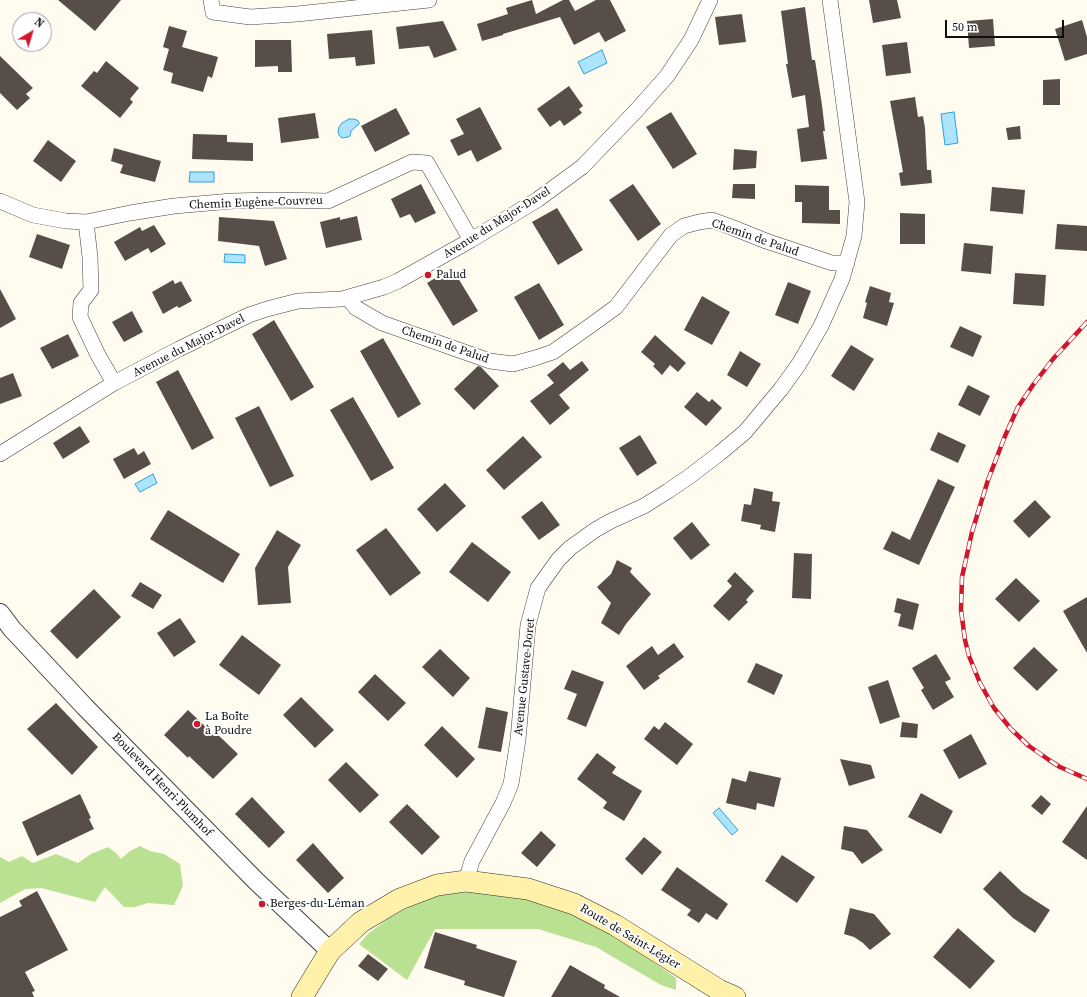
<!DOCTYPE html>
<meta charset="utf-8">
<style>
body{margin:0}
#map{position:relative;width:1087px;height:997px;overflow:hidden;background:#fffbef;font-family:"Source Serif 4",serif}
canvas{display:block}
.north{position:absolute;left:12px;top:12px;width:40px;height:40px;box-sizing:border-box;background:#fff;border:1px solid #9f9f9f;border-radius:50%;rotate:38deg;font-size:11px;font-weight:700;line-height:16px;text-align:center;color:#0e0e0e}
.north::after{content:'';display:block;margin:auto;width:14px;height:18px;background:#cf162a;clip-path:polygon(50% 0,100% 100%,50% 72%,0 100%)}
.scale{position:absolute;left:945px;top:20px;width:119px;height:18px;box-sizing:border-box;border:2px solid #0e0e0e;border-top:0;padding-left:5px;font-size:12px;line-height:14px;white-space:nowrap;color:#0e0e0e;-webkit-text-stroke:3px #fff;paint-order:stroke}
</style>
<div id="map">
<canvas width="1087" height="997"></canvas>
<div class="north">N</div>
<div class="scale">50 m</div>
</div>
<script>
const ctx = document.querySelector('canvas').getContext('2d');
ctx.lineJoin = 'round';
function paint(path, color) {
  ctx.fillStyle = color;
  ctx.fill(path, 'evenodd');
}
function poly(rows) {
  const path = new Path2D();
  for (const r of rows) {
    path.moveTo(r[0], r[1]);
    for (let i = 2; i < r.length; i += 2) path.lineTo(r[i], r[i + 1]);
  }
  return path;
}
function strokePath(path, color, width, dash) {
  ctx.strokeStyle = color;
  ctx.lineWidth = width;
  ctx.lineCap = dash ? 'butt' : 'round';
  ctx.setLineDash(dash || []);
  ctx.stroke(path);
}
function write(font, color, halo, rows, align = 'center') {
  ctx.font = font + ' "Source Serif 4",serif';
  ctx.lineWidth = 4;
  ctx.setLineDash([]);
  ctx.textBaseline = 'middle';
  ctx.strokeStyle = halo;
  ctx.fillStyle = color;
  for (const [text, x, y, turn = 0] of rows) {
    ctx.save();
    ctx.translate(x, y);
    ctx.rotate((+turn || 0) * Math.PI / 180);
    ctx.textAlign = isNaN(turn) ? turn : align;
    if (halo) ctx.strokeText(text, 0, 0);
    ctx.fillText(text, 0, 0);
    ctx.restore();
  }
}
paint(poly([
 [140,846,150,851,164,854,180,864,183,886,174,905,148,903,135,907,124,907,105,887,95,902,41,888,25,889,0,903,0,857,9,862,22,856,33,863,56,854,78,863,91,854,108,847,116,853,121,859,130,851],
 [470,892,490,893,519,896,548,903,598,926,642,954,676,978,676,990,661,985,596,947,538,929,435,929,407,980,359,944,369,933,388,919,409,907,428,898,445,894]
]), '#bae191');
const water = poly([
 [602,50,607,63,584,74,578,62,602,50],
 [954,112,958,143,945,145,941,114,954,112],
 [349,119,353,119,357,120,359,122,359,124,351,131,350,136,348,137,342,138,339,135,338,132,339,127,342,123,349,119],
 [190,172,214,172,214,182,189,182,190,172],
 [225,254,245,255,245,263,224,262,225,254],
 [153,474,157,483,140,492,135,484,153,474],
 [719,808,738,830,732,835,713,813,719,808]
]);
paint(water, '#ade4fd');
strokePath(water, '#2ca1dc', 1);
paint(poly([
 [58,0,121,0,95,31],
 [532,0,536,14,563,0,569,0,575,11,596,0,610,0,626,31,605,42,599,32,574,45,560,17,503,34,503,35,482,41,477,24,508,14,506,8],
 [869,0,897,0,901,18,873,23],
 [805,7,812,60,815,60,822,105,825,131,823,131,827,159,801,162,797,129,809,127,805,95,792,98,786,64,788,64,781,11],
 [742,14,746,42,719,45,715,17],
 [993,19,995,46,969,48,967,21],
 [1082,20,1087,37,1087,54,1065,61,1055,29],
 [443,21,457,50,434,58,429,46,399,49,396,27],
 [169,26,187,31,182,47,218,57,212,78,208,76,203,92,171,83,173,73,163,70,169,49,163,47],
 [372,30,375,64,356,66,355,57,329,59,327,34],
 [255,40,291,40,292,72,278,72,278,66,255,67],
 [907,42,911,73,886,76,882,45],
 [0,56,33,88,26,94,30,98,17,110,0,93],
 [106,61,139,88,130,99,133,102,120,118,81,86,94,71,97,73],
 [1060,79,1060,105,1043,105,1043,80],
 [569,86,583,106,579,109,582,113,564,126,560,120,550,127,537,109],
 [915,97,918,117,923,116,925,128,927,170,931,170,932,183,901,186,899,173,903,172,890,101],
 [480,107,502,149,477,162,471,150,458,156,450,140,464,134,456,119],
 [396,108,410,134,375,152,361,126],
 [671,112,697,154,673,169,646,127],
 [315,113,319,138,281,143,278,118],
 [1020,126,1021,139,1008,140,1006,128],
 [193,134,227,135,227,142,253,143,253,161,192,159],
 [48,140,76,161,61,182,33,161],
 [114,148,161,161,155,182,120,173,123,165,111,161],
 [734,149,757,151,756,168,733,170],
 [421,184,436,213,415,223,410,214,400,218,391,199],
 [633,184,661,224,638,241,609,200],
 [733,184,755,184,755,199,732,198],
 [795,185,829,186,829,210,840,210,840,224,802,223,802,202,795,202],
 [992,187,1025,190,1023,214,990,211],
 [557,208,583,250,558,265,532,222],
 [900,213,925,214,925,244,900,244],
 [357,216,362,240,326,248,320,222,340,217,340,220],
 [219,217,274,221,287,259,265,266,259,246,218,241],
 [1057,224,1087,226,1087,251,1055,249],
 [154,225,166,244,151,253,148,248,125,261,114,242,140,227,142,231],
 [37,234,70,245,62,269,29,257],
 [964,243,993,246,991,274,961,271],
 [452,268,478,311,453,326,427,283],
 [1015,273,1046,275,1044,306,1013,304],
 [173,280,175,284,181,281,192,301,179,308,177,306,163,314,152,292],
 [788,282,811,291,798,324,775,315],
 [539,283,564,325,539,340,514,297],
 [870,286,891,293,889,302,894,303,887,326,863,318,867,303,865,302],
 [0,289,16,319,0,328],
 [702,296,730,312,712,345,684,330],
 [132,311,143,332,124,342,112,322],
 [274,320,314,387,291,401,252,334],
 [960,326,982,336,973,357,950,347],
 [68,334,79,356,52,369,40,348],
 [655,335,686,363,678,372,670,365,662,375,653,366,655,364,641,352],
 [383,338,421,404,398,418,360,351],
 [851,345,874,359,854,391,831,376],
 [740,351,761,364,747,387,727,375],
 [582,361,589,370,559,395,570,408,550,425,530,401,554,383,547,375,563,362,570,370],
 [478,366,481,367,499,386,474,410,454,389],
 [178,370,214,438,192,450,156,382],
 [13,373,22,396,0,404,0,378],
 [968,385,990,396,980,416,958,405],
 [697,392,709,402,712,399,722,408,706,426,684,407],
 [353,397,394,468,371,481,330,410],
 [259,406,294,476,270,487,235,418],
 [80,426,90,442,63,459,53,443],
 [938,432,966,445,958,463,930,450],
 [640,435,657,463,637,476,619,448],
 [523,436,542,457,504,490,486,470],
 [134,448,138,455,144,451,151,464,124,479,113,459],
 [938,479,955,487,919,565,883,549,892,531,910,540],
 [445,483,466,506,437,532,417,509],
 [754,488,773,492,772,501,780,502,775,532,760,529,761,525,741,521,744,504,751,505],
 [1035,500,1051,517,1029,538,1013,521],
 [542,501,560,525,539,540,521,517],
 [168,510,240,554,223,583,150,539],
 [692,522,710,545,691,560,673,538],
 [386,528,421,573,390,596,356,550],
 [277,530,301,545,288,567,291,603,258,605,255,568],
 [472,542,511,572,488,602,449,572],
 [794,553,812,554,811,599,792,598],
 [617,560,632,568,630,572,651,594,626,624,619,635,601,623,611,603,597,587,611,574],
 [735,572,754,591,746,600,748,602,729,621,713,606,732,586,727,581],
 [1016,578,1040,601,1019,622,995,599],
 [140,582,162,595,153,609,131,596],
 [94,589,121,617,77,659,50,631],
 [1087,597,1087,653,1063,611],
 [897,598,919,604,913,630,898,626,901,614,894,612],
 [180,618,196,642,174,657,157,633],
 [242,635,281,665,259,695,219,665],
 [674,643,684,657,658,676,660,678,644,690,626,666,652,646,658,655],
 [1034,647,1058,670,1037,691,1013,668],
 [440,649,470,678,453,697,422,667],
 [936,654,951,679,945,682,954,697,933,710,921,690,924,688,912,668],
 [756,663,783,675,774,695,747,682],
 [572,670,604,682,586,727,567,719,577,694,564,689],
 [375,674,406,703,388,721,358,692],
 [888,680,900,717,880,724,868,687],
 [301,697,334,730,315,748,283,715],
 [56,703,98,747,72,775,27,729],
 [486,707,508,712,501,752,478,748],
 [188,710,212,733,214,731,238,754,213,779,189,756,188,758,164,735],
 [665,722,693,744,677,765,644,739,654,726,659,730],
 [902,722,918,724,917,738,900,737],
 [442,726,475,759,457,778,424,745],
 [971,734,987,764,959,779,943,750],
 [597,753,616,767,612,773,642,791,624,821,603,808,607,802,577,779],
 [840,759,871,765,875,778,849,786],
 [346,762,379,795,360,813,328,780],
 [749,771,781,778,774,807,757,803,756,810,726,803,732,778,746,782],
 [921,793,953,811,941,834,908,817],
 [80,794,91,818,89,819,94,829,37,856,22,822],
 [1041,795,1051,804,1042,815,1031,806],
 [252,797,285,832,269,848,235,814],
 [407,804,440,837,422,855,389,822],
 [1087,806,1087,860,1062,842],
 [844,826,867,830,883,850,862,864,853,852,841,849],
 [541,831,556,845,537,867,521,853],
 [644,837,662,852,642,875,625,859],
 [313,843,344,878,328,893,296,860],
 [782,855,815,877,797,903,765,881],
 [677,867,728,904,717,920,706,913,699,923,687,915,691,910,661,890],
 [1000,871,1022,892,1050,910,1035,933,1013,918,983,889],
 [37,891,68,950,25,972,35,991,32,992,34,997,0,997,0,917,22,906,19,901],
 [850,908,874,914,891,934,870,950,863,943,854,937,844,934],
 [958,928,995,961,970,989,933,957],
 [435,932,477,945,476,948,517,961,504,997,464,985,465,981,424,968],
 [368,954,388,969,378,981,358,966],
 [570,965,605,985,604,988,620,997,551,997]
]), '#584e49');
const minor = poly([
 [211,0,213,12,250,17,297,14,429,0],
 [0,201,33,215,66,221,86,222,130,213,174,206,232,201,275,200,328,201,412,162,427,163,471,240],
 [86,222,90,257,91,290,81,303,80,317,98,355,114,383],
 [348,298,356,308,382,323,490,361,513,364,535,358,553,352,594,323,616,307,671,235,684,226,699,222,712,220,731,227,766,241,832,263,847,263],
 [0,454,114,383,179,349,249,315,267,309,298,301,342,299,384,287,398,281,471,240,537,200,582,167,635,112,667,76,691,40,710,0],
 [466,881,472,861,503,803,511,784,518,740,528,625,538,588,558,560,570,548,595,530,611,521,644,506,668,491,690,476,720,453,745,432,781,389,799,364,821,326,842,279,854,236,857,202,830,0]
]);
const tertiary = poly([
 [0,613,12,629,85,707,256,881,330,951]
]);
const secondary = poly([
 [302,997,330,951,361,922,400,899,437,885,466,881,528,889,574,904,615,925,719,990,735,997]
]);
strokePath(minor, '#414141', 16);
strokePath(tertiary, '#414141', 20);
strokePath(secondary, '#303030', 22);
strokePath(minor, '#fff', 15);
strokePath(tertiary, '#fff', 18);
strokePath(secondary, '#fff1aa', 21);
const rail = poly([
 [1087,322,1053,359,1033,385,1018,407,1005,436,988,480,972,532,962,577,961,610,965,640,969,656,980,683,994,708,1011,729,1029,746,1049,760,1060,767,1087,779]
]);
strokePath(rail, '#cf162a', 4.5);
strokePath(rail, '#fff', 3, [9]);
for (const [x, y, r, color] of [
 [428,275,4,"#cf162a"],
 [197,724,4,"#cf162a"],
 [262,904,4,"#cf162a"]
]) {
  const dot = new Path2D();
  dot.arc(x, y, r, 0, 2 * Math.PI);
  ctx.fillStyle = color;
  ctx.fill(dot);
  strokePath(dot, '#fff', 1.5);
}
write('12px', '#0e0e0e', '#fff', [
 ["Chemin Eugène-Couvreu",256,203,-2],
 ["Avenue du Major-Davel",497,223,-32],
 ["Chemin de Palud",755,238,19],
 ["Chemin de Palud",445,345,19],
 ["Avenue du Major-Davel",189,346,-27],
 ["Avenue Gustave-Doret",525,677,-84],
 ["Boulevard Henri-Plumhof",162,785,46],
 ["Route de Saint-Légier",630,937,31]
]);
write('12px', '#0e0e0e', '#fff', [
 ["Palud",436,275],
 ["La Boîte",205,717],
 ["à Poudre",205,731],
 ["Berges-du-Léman",270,904]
], 'left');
</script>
